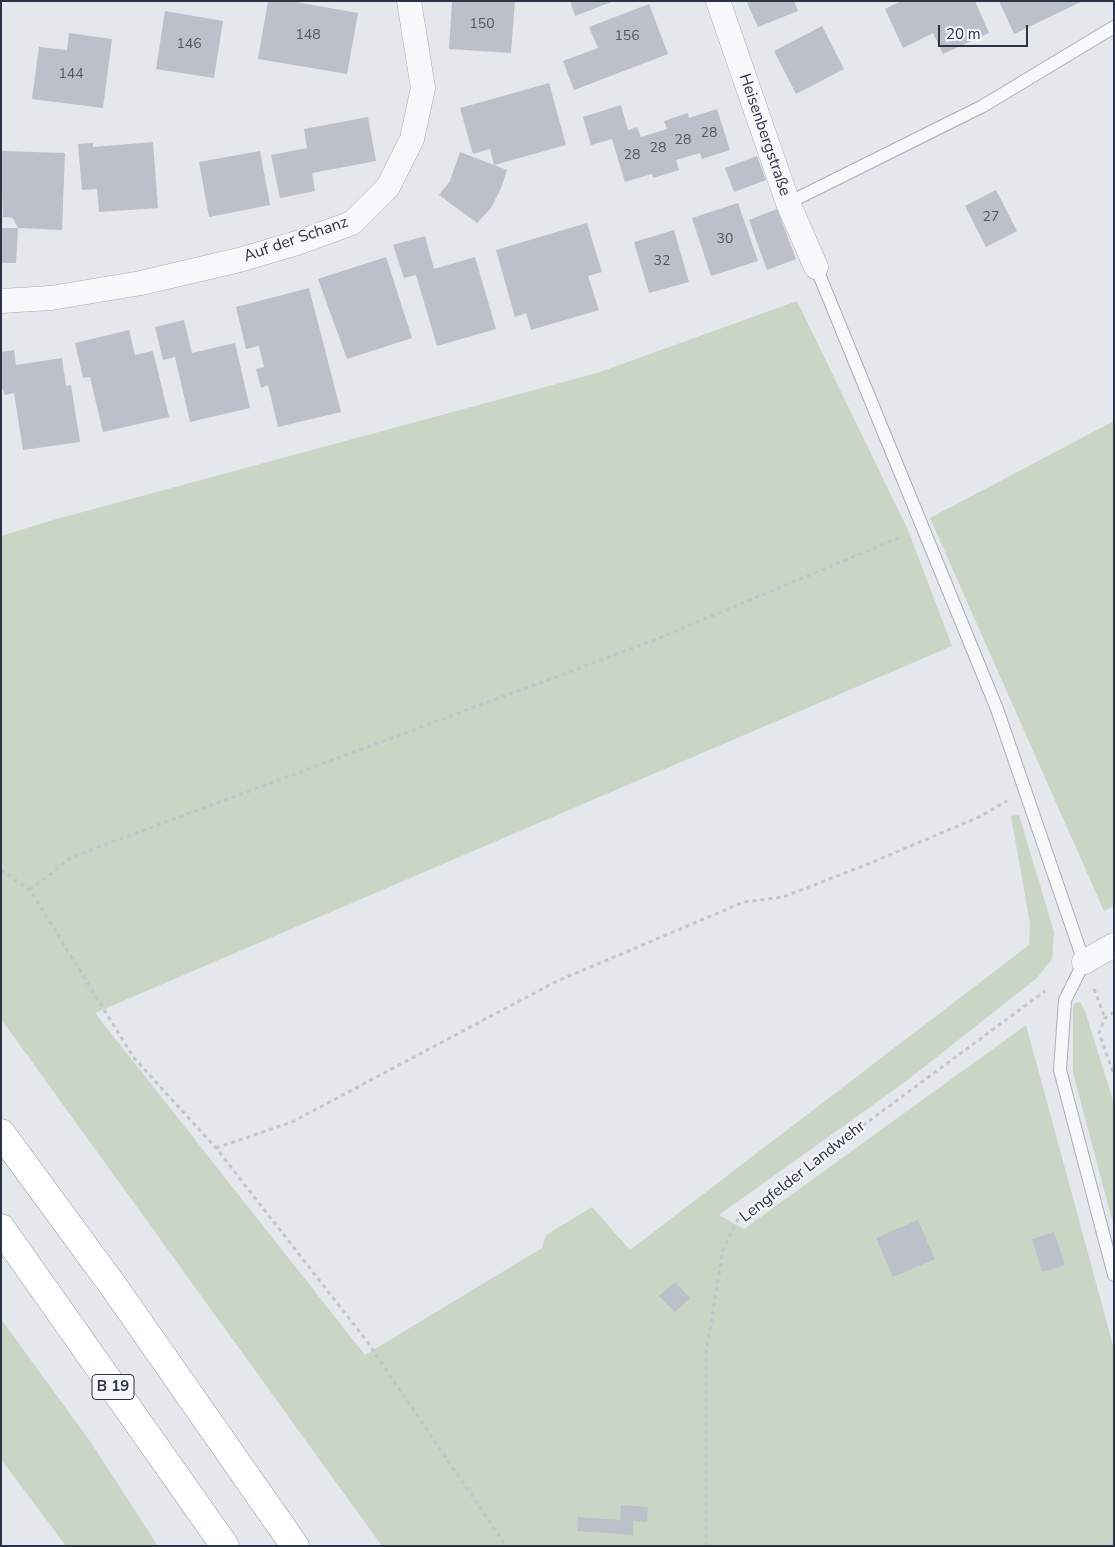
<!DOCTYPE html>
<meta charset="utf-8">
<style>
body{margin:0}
#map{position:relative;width:1115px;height:1547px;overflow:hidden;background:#e4e7ec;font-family:"Nunito Sans",sans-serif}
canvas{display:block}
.frame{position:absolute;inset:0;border:2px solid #2b3445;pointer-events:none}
.scale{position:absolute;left:938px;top:25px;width:90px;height:22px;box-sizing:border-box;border:2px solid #2b3445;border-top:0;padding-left:6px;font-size:15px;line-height:18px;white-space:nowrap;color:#2b3445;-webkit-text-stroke:4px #f4f6f9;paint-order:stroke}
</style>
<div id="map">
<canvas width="1115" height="1547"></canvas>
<div class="frame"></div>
<div class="scale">20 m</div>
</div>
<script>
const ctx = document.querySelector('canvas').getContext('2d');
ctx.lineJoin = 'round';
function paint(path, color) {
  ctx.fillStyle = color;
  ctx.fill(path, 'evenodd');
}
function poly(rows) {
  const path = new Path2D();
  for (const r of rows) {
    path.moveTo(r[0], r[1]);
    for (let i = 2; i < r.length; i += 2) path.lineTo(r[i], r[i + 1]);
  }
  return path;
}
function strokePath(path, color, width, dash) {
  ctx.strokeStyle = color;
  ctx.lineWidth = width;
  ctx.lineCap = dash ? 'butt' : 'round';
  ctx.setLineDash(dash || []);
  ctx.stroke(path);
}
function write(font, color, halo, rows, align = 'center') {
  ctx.font = font + ' "Nunito Sans",sans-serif';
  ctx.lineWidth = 4.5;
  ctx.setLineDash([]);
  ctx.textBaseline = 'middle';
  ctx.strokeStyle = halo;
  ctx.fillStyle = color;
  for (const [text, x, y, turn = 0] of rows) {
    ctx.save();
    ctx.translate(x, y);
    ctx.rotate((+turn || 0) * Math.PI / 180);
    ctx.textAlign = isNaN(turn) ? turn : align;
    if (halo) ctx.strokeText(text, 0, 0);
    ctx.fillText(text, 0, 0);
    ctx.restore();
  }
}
paint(poly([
 [797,301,908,530,952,646,95,1013,365,1355,542,1248,546,1235,592,1207,630,1250,1029,945,1030,924,1011,816,1019,815,1054,932,1052,959,1037,978,905,1082,719,1215,744,1229,1026,1025,1114,1349,1114,1546,382,1546,1,1019,1,536,53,520,597,373],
 [1114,421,1114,906,1104,911,930,518],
 [1080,1002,1085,1011,1114,1103,1114,1227,1073,1073,1073,1007,1075,1003],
 [1,1319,92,1444,158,1546,66,1546,1,1459]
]), '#c9d6c5');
paint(poly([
 [268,1,290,1,358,13,347,74,258,59],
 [452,1,515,1,511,53,449,49],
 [570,1,614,1,575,16],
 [751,1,794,1,798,11,758,27,747,3],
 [901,1,975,1,989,33,943,54,933,33,903,48,885,9],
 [999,1,1083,1,1014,34],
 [649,4,668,54,574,90,563,61,598,48,589,27],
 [165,11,223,21,214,78,156,69],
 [822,26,844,69,796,94,774,51],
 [69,33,112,39,103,108,32,99,39,47,67,50],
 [549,83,566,145,494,165,490,149,473,154,460,108],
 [621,105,628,130,637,127,641,137,667,129,664,121,688,113,689,118,717,109,730,150,702,159,700,153,676,160,679,170,653,178,652,174,625,182,612,139,591,145,583,117],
 [368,117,376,161,312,173,315,191,280,198,271,155,307,148,304,129],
 [153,142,158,208,99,212,97,189,82,190,78,144,93,143,93,147],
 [1,151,65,153,62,230,18,228,13,218,3,217],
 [260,151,270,205,209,217,199,162],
 [460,152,507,170,501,188,491,208,477,223,439,195,450,181],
 [757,156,766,180,734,192,725,168],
 [996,190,1017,231,986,247,965,206],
 [738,203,758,261,711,276,692,218],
 [777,209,796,259,767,270,749,220],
 [587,223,602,272,588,276,599,310,531,330,526,313,515,317,496,250],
 [1,228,18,228,16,263,1,263],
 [674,230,689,282,649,293,634,242],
 [425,236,434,269,475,257,496,329,437,346,416,275,404,278,393,245],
 [386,257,412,338,347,359,318,279],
 [309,288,341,412,278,427,268,385,261,388,256,369,264,367,259,346,246,349,236,307],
 [184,320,192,353,235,343,250,408,190,422,175,357,163,360,155,327],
 [129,330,135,355,153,351,169,417,103,432,90,377,83,378,75,343],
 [14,350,16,365,62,358,66,386,71,385,80,442,23,450,14,393,5,395,1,385,1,352],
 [918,1220,935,1259,893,1277,876,1238],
 [1054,1232,1065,1265,1042,1272,1032,1239],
 [675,1282,690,1298,675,1312,659,1296],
 [621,1505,648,1507,647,1522,633,1521,633,1535,577,1531,578,1517,620,1520]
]), '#bbc0ca');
const service = poly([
 [788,203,983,106,1114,27],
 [816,267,997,709,1084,962,1065,1000,1060,1070,1114,1275]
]);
const minor = poly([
 [718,1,788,203,816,267],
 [1,301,51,298,141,283,239,260,297,243,352,223,388,187,412,139,423,88,409,1],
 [1084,962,1114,945]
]);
const trunk = poly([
 [1,1133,114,1287,295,1546],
 [1,1228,225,1546]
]);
strokePath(service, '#a9aeb7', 14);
strokePath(minor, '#a9aeb7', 25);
strokePath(trunk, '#8b94a3', 29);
strokePath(poly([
 [1,870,30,890,134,1058,216,1148,366,1340,506,1546],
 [30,890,72,857,652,641,903,536],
 [1094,989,1105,1018],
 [1114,1012,1105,1018,1099,1033,1114,1075],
 [216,1148,292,1122,555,982,744,902,783,897,868,864,979,817,1007,801],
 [706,1546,706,1354,723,1250,739,1217,1045,991]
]), '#c2c5cb', 3, [4, 4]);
strokePath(service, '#f7f8fa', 12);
strokePath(minor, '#f7f8fa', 24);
strokePath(trunk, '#fff', 28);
write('14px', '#4f5766', null, [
 ["150",482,25],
 ["148",308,36],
 ["156",627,37],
 ["146",189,45],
 ["144",71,75],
 ["28",709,134],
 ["28",683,141],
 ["28",658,149],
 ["28",632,156],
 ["27",991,218],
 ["30",725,240],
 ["32",662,262]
]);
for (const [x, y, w] of [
 [113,1387,42]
]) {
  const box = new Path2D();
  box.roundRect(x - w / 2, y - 12.5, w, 25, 4);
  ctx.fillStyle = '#f4f6f9';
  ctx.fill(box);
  strokePath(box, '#2b3445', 1);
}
write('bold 15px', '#2b3445', null, [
 ["B 19",113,1387]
]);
write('16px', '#2b3445', '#f4f6f9', [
 ["Heisenbergstraße",764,135,71],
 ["Auf der Schanz",296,240,-19],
 ["Lengfelder Landwehr",803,1172,-38]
]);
</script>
